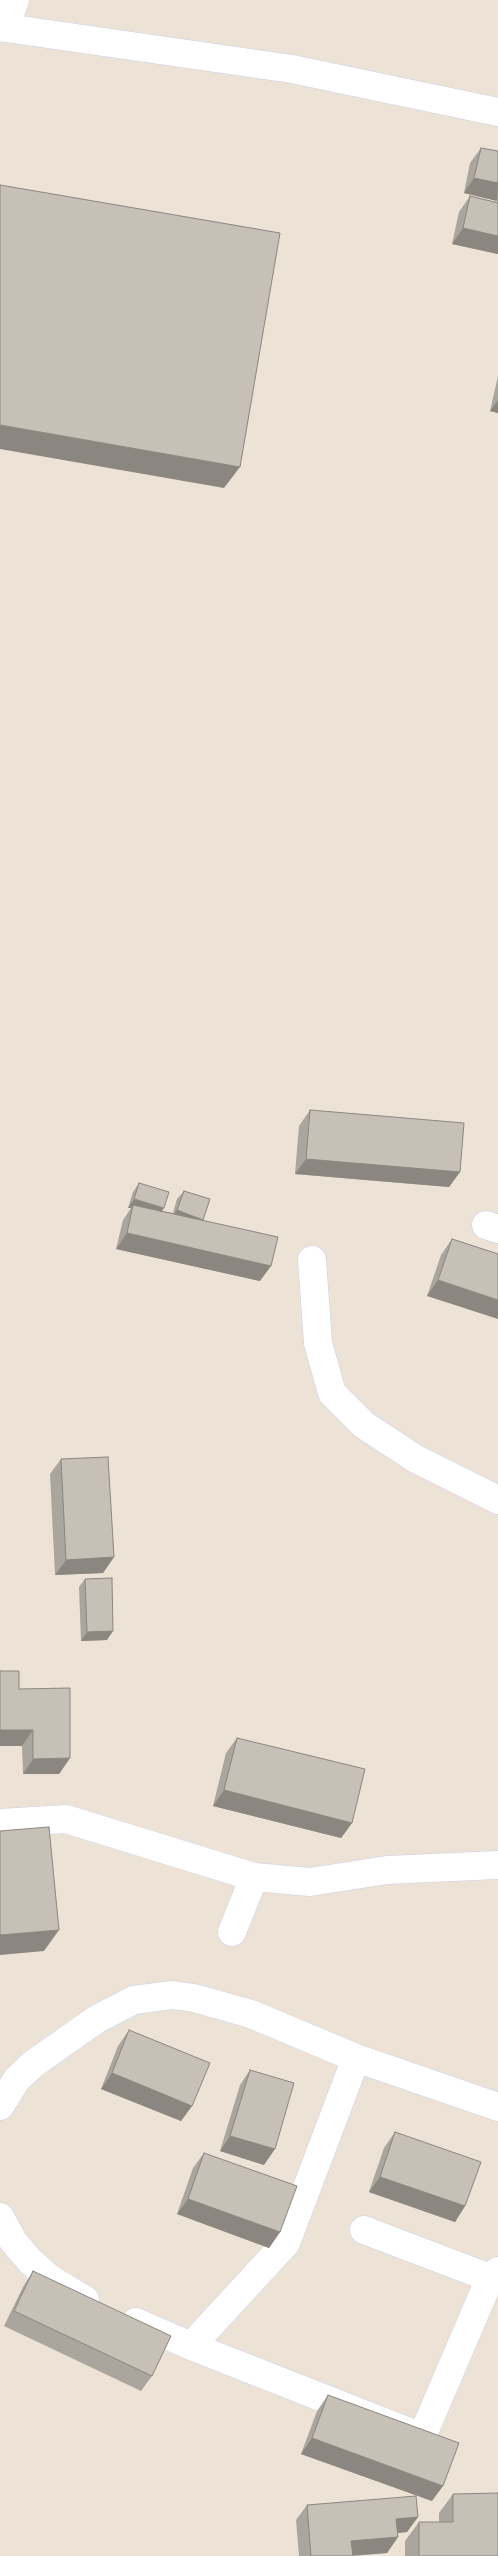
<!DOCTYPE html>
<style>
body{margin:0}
canvas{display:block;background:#ece3d6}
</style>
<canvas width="498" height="2556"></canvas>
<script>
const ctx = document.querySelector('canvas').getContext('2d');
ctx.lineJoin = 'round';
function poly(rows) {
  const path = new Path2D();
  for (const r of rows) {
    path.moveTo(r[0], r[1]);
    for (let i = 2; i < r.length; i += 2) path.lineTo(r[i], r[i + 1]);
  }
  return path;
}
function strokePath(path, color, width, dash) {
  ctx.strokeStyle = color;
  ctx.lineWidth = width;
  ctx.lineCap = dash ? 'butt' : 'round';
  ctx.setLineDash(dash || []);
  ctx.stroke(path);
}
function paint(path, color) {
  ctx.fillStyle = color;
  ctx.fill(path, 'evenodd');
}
const minor = poly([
 [0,27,292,69,498,112],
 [5,28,15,0],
 [486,1225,498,1229],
 [312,1260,318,1343,332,1393,364,1425,416,1459,498,1500],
 [0,1823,66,1819,254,1877,310,1882,387,1870,498,1865],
 [232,1932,254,1877],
 [0,2106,17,2079,33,2064,97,2019,134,2000,172,1995,194,1998,251,2014,356,2058,498,2107],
 [0,2217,13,2241,30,2261,49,2278,85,2300],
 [364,2230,490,2278],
 [136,2322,191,2346,422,2437,490,2278,498,2271],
 [191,2346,286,2243,356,2058]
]);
strokePath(minor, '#cbcfe2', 29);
strokePath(minor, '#fff', 28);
paint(poly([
 [481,148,498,151,498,254,452,244,459,212,470,196,497,202,497,201,464,193,470,163],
 [498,376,498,413,490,411],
 [310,1110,460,1172,449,1187,295,1174,299,1126],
 [139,1183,162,1211,173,1213,177,1199,184,1191,202,1220,260,1281,116,1249,123,1220,131,1208,128,1208,133,1192],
 [452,1239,498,1254,427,1296,441,1255],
 [61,1459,114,1557,103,1573,55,1575,50,1474],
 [85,1579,107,1640,81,1641,79,1587],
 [19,1689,70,1758,59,1774,23,1774,22,1746],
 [237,1738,352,1823,341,1838,213,1806,226,1753],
 [129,2030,192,2106,181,2121,101,2089,118,2046],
 [250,2070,264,2165,220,2151,240,2085],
 [395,2132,465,2206,455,2222,369,2192,384,2148],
 [204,2153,280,2232,269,2248,177,2214,193,2168],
 [33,2271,152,2376,141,2391,4,2326,23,2287],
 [328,2395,432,2501,301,2454,317,2411],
 [453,2494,498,2556,405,2556,405,2541,419,2522,439,2522,439,2513],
 [307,2505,418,2517,407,2532,398,2533,398,2537,387,2553,353,2556,299,2556,296,2520]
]), '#aaa59d');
paint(poly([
 [474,178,498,183,497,201,464,193],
 [463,228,498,236,498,254,452,244],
 [498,400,498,413,490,411],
 [0,425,240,467,224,488,0,449],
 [306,1159,460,1172,449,1187,295,1174],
 [134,1199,164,1208,158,1217,133,1205,131,1208,128,1208],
 [177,1210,203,1220,171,1219],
 [127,1233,271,1266,260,1281,116,1249],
 [438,1280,498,1300,498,1319,427,1296],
 [114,1557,103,1573,55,1575,66,1560],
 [113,1631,107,1640,81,1641,87,1632],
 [0,1730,33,1730,22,1746,0,1746],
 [70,1758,59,1774,23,1774,33,1759],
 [224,1790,352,1823,341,1838,213,1806],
 [59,1930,44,1951,0,1955,0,1935],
 [112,2073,192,2106,181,2121,101,2089],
 [230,2136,275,2149,264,2165,220,2151],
 [380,2177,465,2206,455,2222,369,2192],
 [188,2199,280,2232,269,2248,177,2214],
 [312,2438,443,2486,432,2501,301,2454],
 [418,2517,407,2532,385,2534,396,2519],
 [398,2537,387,2553,341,2556,351,2541]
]), '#8b867f');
const building = poly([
 [481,148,498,151,498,183,474,178,481,148],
 [0,185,280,233,240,467,0,425,0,185],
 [470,196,498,203,498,236,463,228,470,196],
 [310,1110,464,1123,460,1172,306,1159,310,1110],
 [139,1183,169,1192,164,1208,134,1199,139,1183],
 [184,1191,210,1199,203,1220,177,1210,184,1191],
 [133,1205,278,1237,271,1266,127,1233,133,1205],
 [452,1239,498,1254,498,1300,438,1280,452,1239],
 [108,1457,114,1557,66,1560,61,1459,108,1457],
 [112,1578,113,1631,87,1632,85,1579,112,1578],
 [0,1671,19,1671,19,1689,70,1688,70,1758,33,1759,33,1730,0,1730,0,1671],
 [237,1738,365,1769,352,1823,224,1790,237,1738],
 [49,1827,59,1930,0,1935,0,1831,49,1827],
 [129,2030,210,2063,192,2106,112,2073,129,2030],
 [250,2070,294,2083,275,2149,230,2136,250,2070],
 [395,2132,481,2162,465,2206,380,2177,395,2132],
 [204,2153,297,2186,280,2232,188,2199,204,2153],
 [33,2271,171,2336,152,2376,14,2311,33,2271],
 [328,2395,459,2443,443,2486,312,2438,328,2395],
 [498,2493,498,2556,419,2556,419,2522,453,2522,453,2494,498,2493],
 [416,2496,418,2517,396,2519,398,2537,351,2541,353,2556,311,2556,307,2505,416,2496]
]);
paint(building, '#c6c0b6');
strokePath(building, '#8b867f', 1);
</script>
